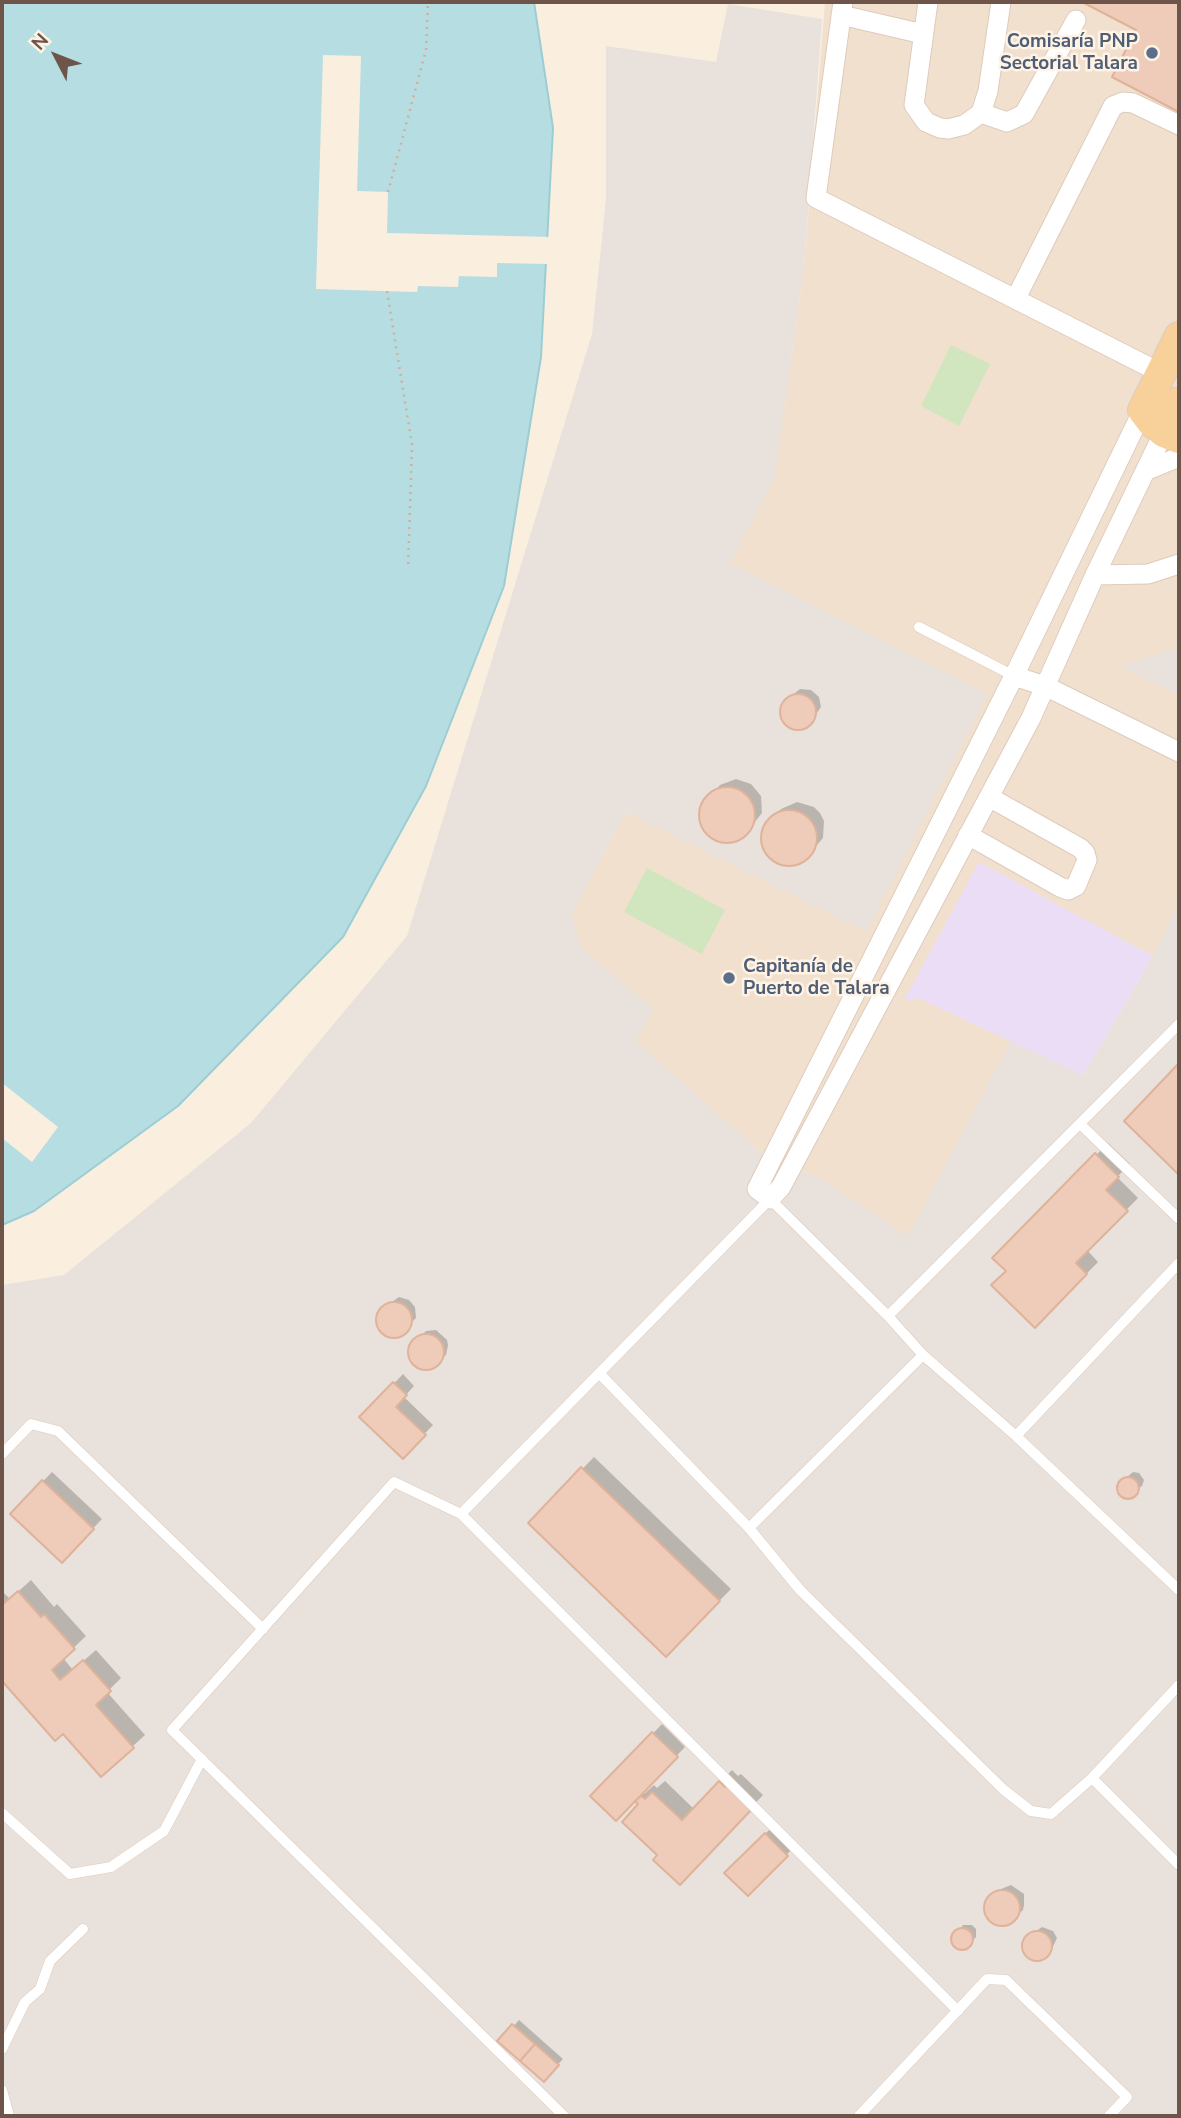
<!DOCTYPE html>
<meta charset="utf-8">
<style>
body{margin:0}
#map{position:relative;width:1181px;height:2118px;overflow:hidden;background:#faefdf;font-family:"Nunito Sans",sans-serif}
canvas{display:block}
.frame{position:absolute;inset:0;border:4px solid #6f5549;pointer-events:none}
.north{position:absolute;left:21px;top:21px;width:70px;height:70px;-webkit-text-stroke:5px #fef3e5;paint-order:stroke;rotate:312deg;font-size:19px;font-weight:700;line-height:28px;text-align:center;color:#6f5549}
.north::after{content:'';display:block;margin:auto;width:24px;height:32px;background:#6f5549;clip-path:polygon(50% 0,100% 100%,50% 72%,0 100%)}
</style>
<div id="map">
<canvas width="1181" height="2118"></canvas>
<div class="frame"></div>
<div class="north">N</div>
</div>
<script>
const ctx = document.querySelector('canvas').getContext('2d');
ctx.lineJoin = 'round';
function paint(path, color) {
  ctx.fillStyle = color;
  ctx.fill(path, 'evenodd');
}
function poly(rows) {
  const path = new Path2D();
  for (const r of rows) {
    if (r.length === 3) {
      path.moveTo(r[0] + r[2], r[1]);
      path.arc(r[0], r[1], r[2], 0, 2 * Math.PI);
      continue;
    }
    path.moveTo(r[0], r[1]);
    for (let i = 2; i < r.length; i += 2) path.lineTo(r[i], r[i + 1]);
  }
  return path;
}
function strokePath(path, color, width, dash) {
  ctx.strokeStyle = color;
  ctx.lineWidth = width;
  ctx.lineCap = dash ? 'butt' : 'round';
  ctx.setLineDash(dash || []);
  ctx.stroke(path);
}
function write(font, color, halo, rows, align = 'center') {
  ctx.font = font + ' "Nunito Sans",sans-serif';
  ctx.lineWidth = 5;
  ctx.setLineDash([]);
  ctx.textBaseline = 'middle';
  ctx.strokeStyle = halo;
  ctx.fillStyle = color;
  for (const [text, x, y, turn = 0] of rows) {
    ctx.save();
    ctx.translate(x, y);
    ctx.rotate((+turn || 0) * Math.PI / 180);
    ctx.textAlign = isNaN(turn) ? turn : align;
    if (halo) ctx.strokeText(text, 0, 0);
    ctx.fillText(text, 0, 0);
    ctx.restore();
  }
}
paint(poly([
 [825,2,1179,2,1179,648,1120,666,1179,695,1179,903,1153,956,1011,1042,908,1236,825,1181,758,1150,634,1040,654,1009,580,948,572,913,626,812,866,931,729,563,775,476,804,266]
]), '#f1e0ce');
paint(poly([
 [728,4,822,19,804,266,775,477,730,563,988,694,866,932,626,812,572,913,581,948,654,1009,635,1040,758,1150,825,1181,908,1236,1011,1041,1083,1075,1153,956,1179,903,1179,2116,2,2116,2,1285,64,1275,251,1123,407,936,592,334,606,199,606,46,716,62],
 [1179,648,1179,695,1119,666]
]), '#e9e1db');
paint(poly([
 [979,862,1153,956,1083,1075,918,998,910,1001,905,998]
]), '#ecddf6');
paint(poly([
 [951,345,990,364,959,426,921,406],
 [647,868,725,910,702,954,624,912]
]), '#d1e6bf');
const water = poly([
 [2,2,534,2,553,128,541,357,504,586,426,786,343,937,178,1106,34,1211,2,1225,2,2]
]);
paint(water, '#b6dee2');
strokePath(water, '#9ccdd3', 2);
paint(poly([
 [323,55,361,56,357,191,388,192,387,233,551,237,549,264,497,263,497,277,459,276,458,287,418,286,417,292,316,289],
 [2,1083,58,1127,32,1162,2,1138]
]), '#faefdf');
paint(poly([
 [1086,2,1179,2,1179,110,1114,76,1138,29],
 [800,689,811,690,819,697,821,707,810,723,806,726,795,728,785,723,781,712,785,701],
 [736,779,751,784,761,796,762,813,749,829,734,841,716,839,703,827,701,809,720,785],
 [797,802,814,807,820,813,824,821,823,838,808,855,792,864,776,860,766,849,764,841,766,825,781,809],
 [1179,1066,1179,1172,1126,1121],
 [1108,1143,1130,1164,1117,1177,1138,1198,1087,1250,1098,1262,1035,1326,1008,1271,995,1258],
 [399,1297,409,1300,415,1307,416,1318,398,1335,387,1335,380,1328,378,1317,386,1306],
 [436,1330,447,1340,448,1345,446,1355,430,1368,420,1367,412,1360,412,1345,426,1331],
 [403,1374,414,1386,404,1397,433,1425,403,1456,362,1417],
 [594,1457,731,1589,666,1655,530,1523],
 [52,1472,102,1519,62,1561,12,1513],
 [1133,1472,1139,1473,1144,1480,1142,1486,1128,1496,1120,1490,1121,1482],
 [31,1580,54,1607,57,1604,86,1636,63,1658,73,1670,96,1650,121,1678,107,1692,145,1735,101,1775,63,1731,55,1738,2,1678,2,1593,3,1592,10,1599],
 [662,1724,685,1747,642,1792,644,1794,654,1785,657,1788,665,1781,694,1809,732,1770,738,1776,741,1774,763,1795,691,1871,660,1855,641,1804,635,1799,593,1796],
 [774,1825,795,1846,748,1894,727,1873],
 [1011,1885,1024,1894,1024,1905,1023,1910,1008,1923,998,1923,989,1917,986,1907,990,1897,996,1891],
 [963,1925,972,1925,976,1929,976,1937,965,1948,959,1948,953,1942,954,1936],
 [1042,1927,1053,1931,1057,1938,1051,1951,1045,1957,1037,1959,1029,1956,1025,1949,1028,1937],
 [519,2020,563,2059,549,2074,500,2041]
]), '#0003');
const building = poly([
 [1082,2,1179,2,1179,112,1112,77,1136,30,1082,2],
 [798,712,18],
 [727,815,28],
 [789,838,28],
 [1179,1063,1179,1175,1124,1121,1179,1063],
 [1095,1153,1119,1177,1106,1190,1128,1211,1076,1263,1087,1274,1035,1328,991,1285,1006,1271,992,1258,1095,1153],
 [394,1320,18],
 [426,1352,18],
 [393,1382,407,1395,396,1407,426,1435,403,1459,359,1417,393,1382],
 [581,1467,720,1601,666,1657,528,1523,581,1467],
 [1128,1488,11],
 [42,1480,94,1529,62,1563,10,1514,42,1480],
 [18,1591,41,1617,44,1614,75,1649,52,1670,60,1680,83,1660,111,1691,96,1705,134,1748,101,1777,63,1734,55,1741,2,1681,2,1605,18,1591],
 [652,1732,678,1757,616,1821,590,1796,652,1732],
 [719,1781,725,1787,728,1784,753,1808,680,1885,653,1860,657,1855,622,1822,638,1804,635,1801,641,1796,645,1799,652,1792,682,1820,719,1781],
 [765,1833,788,1856,748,1896,724,1873,765,1833],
 [1002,1908,18],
 [962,1939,11],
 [1037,1946,15],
 [512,2024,535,2044,520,2061,497,2041,512,2024],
 [535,2044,559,2065,544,2082,520,2061,535,2044]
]);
paint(building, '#eeccb9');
strokePath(building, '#e0b29a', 2);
const lane = poly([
 [919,627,1014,676],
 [1080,1124,1179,1219],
 [888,1316,1179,1024],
 [599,1373,749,1528,923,1355],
 [1016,1436,1179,1263],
 [2,1454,31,1424,58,1431,263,1629],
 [461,1514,770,1199,888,1316,923,1355,1016,1436,1179,1590],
 [749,1528,800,1590,1004,1790,1031,1811,1051,1814,1092,1778,1179,1685],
 [1092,1778,1179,1865],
 [2,1813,70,1874,111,1867,164,1831,202,1759],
 [2,2049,25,2002,40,1989,50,1961,83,1929],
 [2,2090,9,2116],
 [564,2116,172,1730,394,1482,461,1514,958,2011],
 [859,2116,987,1979,1006,1980,1127,2097,1109,2116]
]);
const street = poly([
 [843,2,816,198,1161,373],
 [928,2,914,105,926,122,940,128,948,129,964,125,981,113,988,91,1001,2],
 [841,15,923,34],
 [981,113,1007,122,1024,114,1076,20],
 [1016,298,1113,106,1123,102,1133,103,1179,125],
 [1143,410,1014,676,757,1189,770,1199,781,1187,1031,718,1095,575,1164,432],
 [1145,471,1179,457],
 [1095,575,1148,574,1179,564],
 [1014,676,1045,686,1179,752],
 [968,835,1060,887,1068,890,1076,886,1087,860,1085,853,1080,848,989,797]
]);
const primary = poly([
 [1179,337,1143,410,1152,422,1164,432,1179,438],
 [1164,432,1179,402]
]);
strokePath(lane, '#decbbc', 11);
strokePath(street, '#decbbc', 21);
strokePath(primary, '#d7cfcc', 32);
strokePath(poly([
 [388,192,426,50,428,2],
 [387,291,412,445,408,568]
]), '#d2af9d', 2.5, [2, 5]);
strokePath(lane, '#fff', 10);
strokePath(street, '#fff', 19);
strokePath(primary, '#f7d09a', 30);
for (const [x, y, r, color] of [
 [1152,53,7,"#5c6f8a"],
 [729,978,7,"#5c6f8a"]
]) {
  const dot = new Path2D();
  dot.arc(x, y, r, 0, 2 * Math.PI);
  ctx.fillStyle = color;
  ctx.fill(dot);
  strokePath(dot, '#fef3e5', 2.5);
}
write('bold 19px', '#4e5e75', '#fef3e5', [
 ["Comisaría PNP",1138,42],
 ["Sectorial Talara",1138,64],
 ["Capitanía de",743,967,"left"],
 ["Puerto de Talara",743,989,"left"]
], 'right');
</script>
